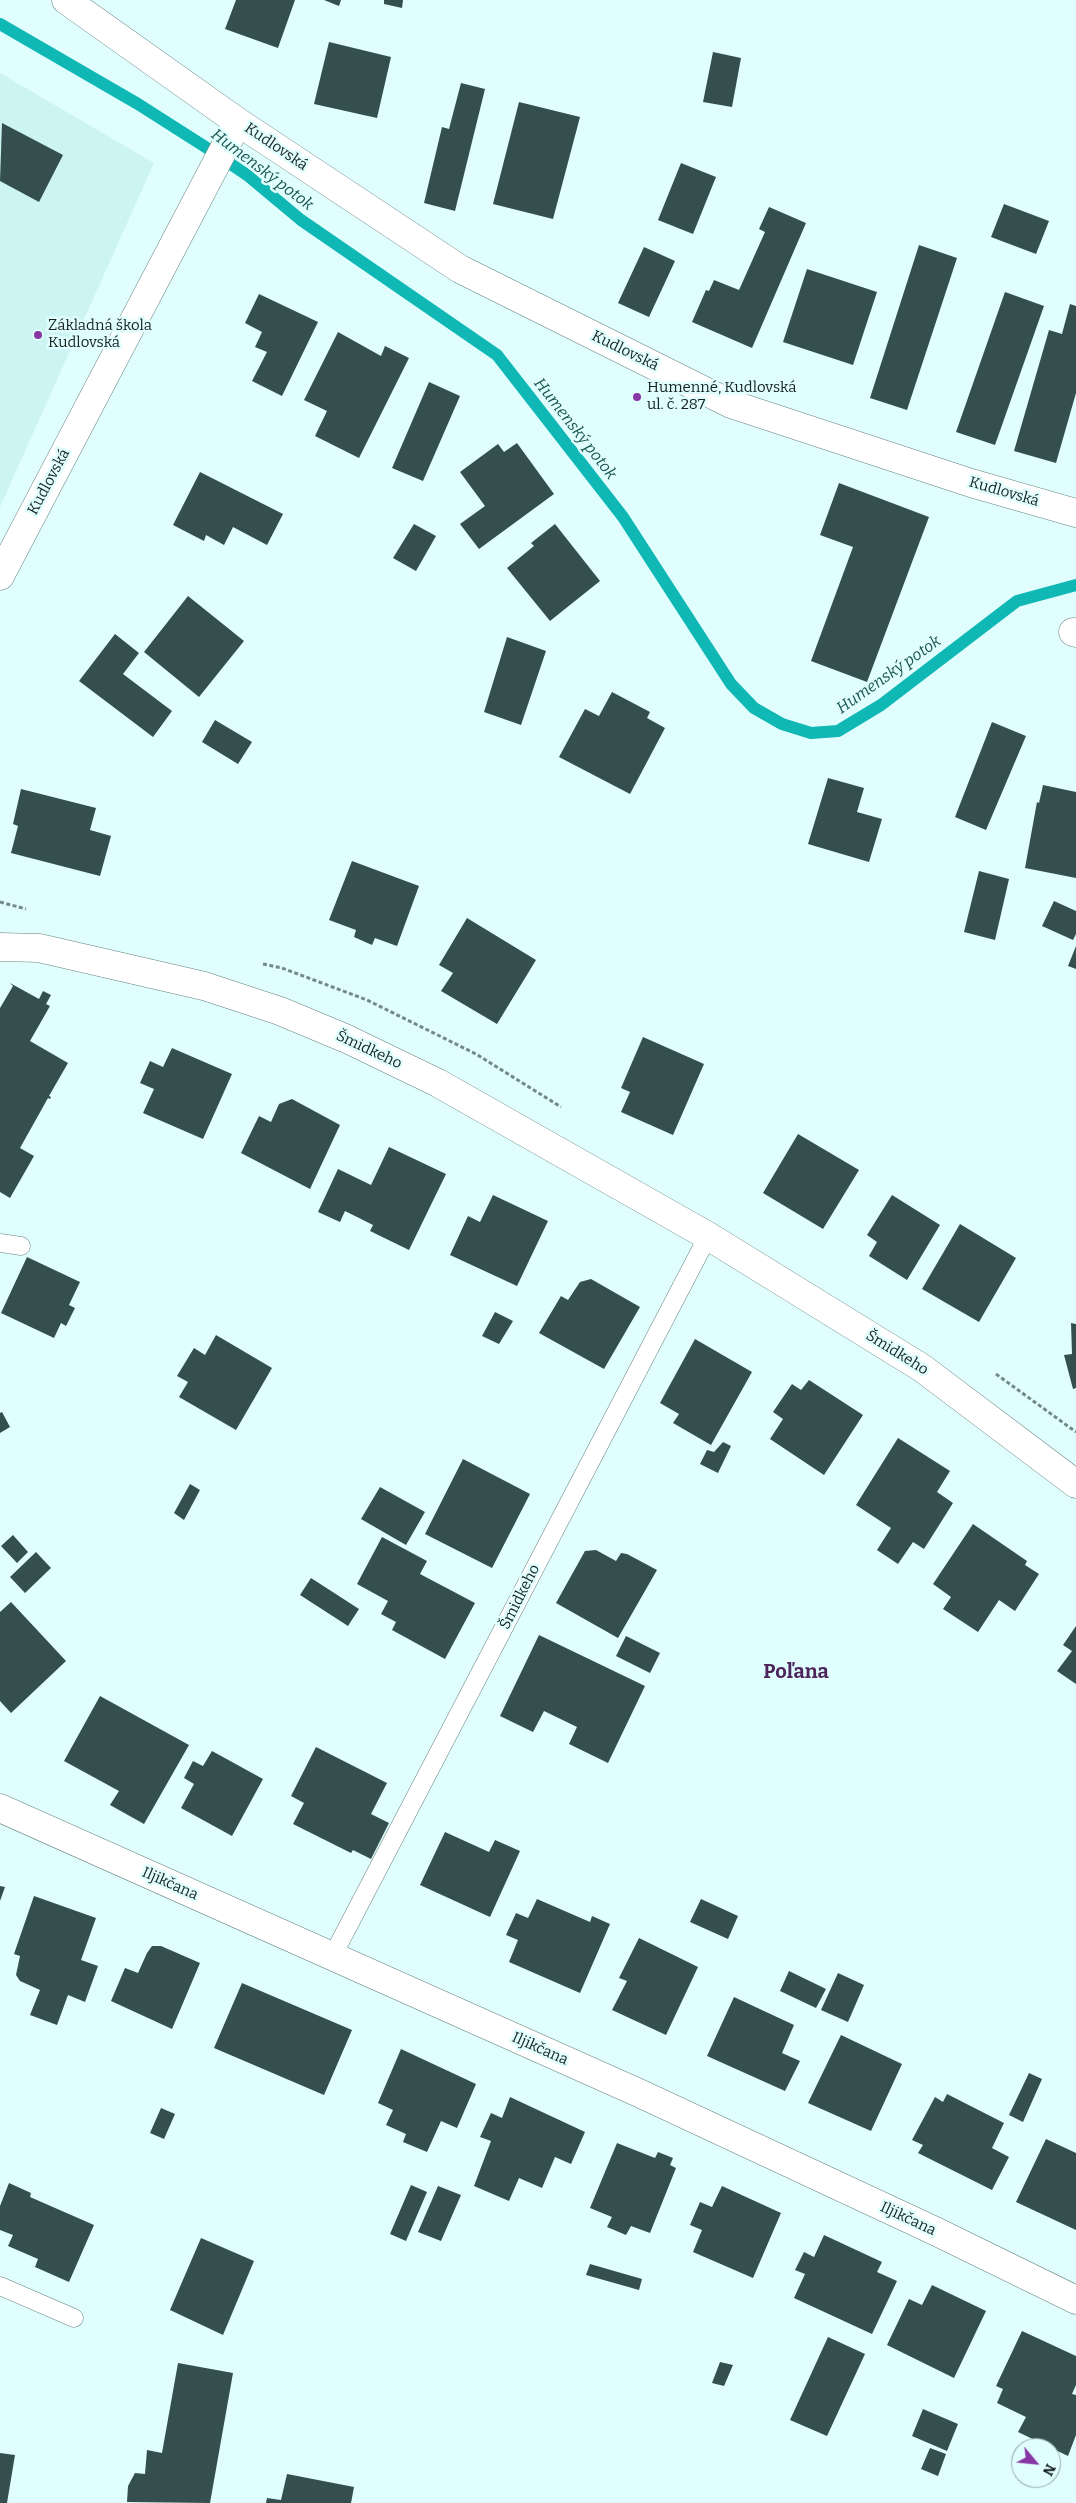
<!DOCTYPE html>
<meta charset="utf-8">
<style>
body{margin:0}
#map{position:relative;width:1076px;height:2503px;overflow:hidden;background:#e0fefd;font-family:Bitter,serif}
canvas{display:block}
.north{position:absolute;left:1011px;top:2438px;width:50px;height:50px;box-sizing:border-box;background:#e0fefd;border:1px solid #90a6a5;border-radius:50%;rotate:118deg;font-size:14px;font-weight:700;line-height:20px;text-align:center;color:#172322}
.north::after{content:'';display:block;margin:auto;width:18px;height:22px;background:#8836a4;clip-path:polygon(50% 0,100% 100%,50% 72%,0 100%)}
</style>
<div id="map">
<canvas width="1076" height="2503"></canvas>
<div class="north">N</div>
</div>
<script>
const ctx = document.querySelector('canvas').getContext('2d');
ctx.lineJoin = 'round';
function paint(path, color) {
  ctx.fillStyle = color;
  ctx.fill(path, 'evenodd');
}
function poly(rows) {
  const path = new Path2D();
  for (const r of rows) {
    path.moveTo(r[0], r[1]);
    for (let i = 2; i < r.length; i += 2) path.lineTo(r[i], r[i + 1]);
  }
  return path;
}
function strokePath(path, color, width, dash) {
  ctx.strokeStyle = color;
  ctx.lineWidth = width;
  ctx.lineCap = dash ? 'butt' : 'round';
  ctx.setLineDash(dash || []);
  ctx.stroke(path);
}
function write(font, color, halo, rows, align = 'center') {
  ctx.font = font + ' Bitter,serif';
  ctx.lineWidth = 5;
  ctx.setLineDash([]);
  ctx.textBaseline = 'middle';
  ctx.strokeStyle = halo;
  ctx.fillStyle = color;
  for (const [text, x, y, turn = 0] of rows) {
    ctx.save();
    ctx.translate(x, y);
    ctx.rotate((+turn || 0) * Math.PI / 180);
    ctx.textAlign = isNaN(turn) ? turn : align;
    if (halo) ctx.strokeText(text, 0, 0);
    ctx.fillText(text, 0, 0);
    ctx.restore();
  }
}
paint(poly([
 [0,73,154,163,0,507]
]), '#ccf4f3');
strokePath(poly([
 [0,24,138,104,207,148,247,175,301,220,497,355,623,517,731,684,754,708,782,724,811,733,838,731,881,705,1017,601,1076,585]
]), '#0fb7b5', 12);
paint(poly([
 [236,0,295,0,278,48,225,29],
 [324,0,341,0,339,6],
 [384,0,403,0,402,8,384,4],
 [329,42,391,57,377,118,314,104],
 [713,52,741,58,732,107,703,102],
 [461,83,485,89,455,211,424,203,442,127,449,129],
 [519,102,580,117,553,219,493,204],
 [2,123,63,155,39,202,0,181],
 [681,163,716,177,693,234,658,220],
 [1004,204,1049,221,1036,254,991,237],
 [769,207,806,223,752,348,692,322,706,290,709,291,714,280,739,290,765,232,759,229],
 [919,245,957,258,907,410,870,398],
 [644,247,675,261,649,317,618,303],
 [807,269,877,292,853,365,783,342],
 [1005,292,1044,306,995,445,956,432],
 [259,294,318,322,282,396,252,381,267,352,255,347,262,332,245,323],
 [1070,304,1076,306,1076,393,1056,463,1014,451,1049,330,1062,334],
 [338,332,381,356,385,346,409,358,359,458,315,436,327,411,304,400],
 [429,382,460,396,423,481,392,468],
 [517,443,554,494,479,549,460,524,485,506,460,472,498,444,504,452],
 [200,472,283,514,267,545,233,527,224,545,206,535,204,541,173,525],
 [839,483,929,517,867,682,811,661,853,547,820,535],
 [414,524,436,536,416,571,393,558],
 [555,524,600,581,550,621,507,568,534,546,531,543],
 [188,596,244,641,199,697,144,652],
 [115,634,139,653,123,674,172,711,153,737,79,681],
 [507,637,546,651,521,725,484,712],
 [612,692,650,712,647,718,665,728,630,794,559,757,585,709,599,716],
 [215,720,252,742,238,764,202,742],
 [992,722,1026,736,986,830,955,817],
 [828,778,864,788,857,812,882,819,869,862,808,844],
 [1043,785,1076,792,1076,878,1025,868,1037,802,1039,803],
 [21,789,96,808,90,830,111,836,100,876,11,853,18,826,13,824],
 [352,861,419,886,397,946,375,938,372,945,354,937,356,930,329,920],
 [979,871,1009,879,995,940,964,932],
 [1054,901,1076,911,1076,934,1073,940,1042,926],
 [467,918,536,960,497,1024,441,991,453,973,439,965],
 [1076,946,1076,969,1068,966],
 [10,983,39,999,43,991,51,995,46,1004,50,1006,30,1041,68,1063,49,1096,51,1097,50,1099,48,1098,20,1148,34,1156,10,1198,0,1192,0,1008,13,986],
 [643,1037,704,1064,673,1135,621,1112,630,1092,621,1088],
 [172,1048,232,1074,203,1139,143,1113,154,1089,140,1083,150,1061,163,1067],
 [292,1099,340,1125,310,1189,241,1153,259,1116,271,1122,279,1104],
 [798,1134,859,1170,823,1229,763,1193],
 [389,1147,446,1174,409,1250,370,1231,373,1225,345,1211,340,1222,318,1212,338,1169,371,1185],
 [493,1195,548,1221,517,1286,450,1255,468,1216,480,1222],
 [892,1195,940,1225,907,1280,869,1256,877,1242,867,1235],
 [960,1224,1016,1258,979,1322,922,1289],
 [27,1257,80,1282,69,1305,75,1308,66,1326,61,1323,54,1338,1,1313],
 [591,1279,640,1307,604,1369,539,1333,561,1296,568,1300,580,1282],
 [495,1312,513,1321,499,1344,482,1336],
 [1071,1323,1076,1324,1076,1388,1073,1389,1064,1355,1072,1354],
 [216,1335,272,1368,236,1430,179,1397,188,1382,177,1376,194,1348,205,1355],
 [695,1339,752,1372,711,1445,673,1423,679,1414,660,1403],
 [809,1380,863,1415,824,1475,770,1439,783,1419,773,1412,792,1384,801,1390],
 [2,1412,10,1427,0,1433,0,1413],
 [898,1438,950,1471,937,1492,953,1503,924,1549,913,1542,898,1564,877,1550,891,1528,856,1505],
 [723,1442,731,1446,718,1473,700,1464,707,1450,714,1452],
 [463,1459,530,1494,492,1568,425,1534],
 [190,1484,200,1490,184,1520,174,1513],
 [380,1487,425,1512,406,1545,361,1519],
 [973,1524,1027,1561,1025,1565,1039,1574,1015,1611,999,1600,978,1632,943,1609,951,1597,933,1584],
 [13,1535,28,1552,17,1563,1,1546],
 [382,1537,427,1561,420,1574,475,1603,445,1659,392,1630,396,1622,381,1614,388,1601,357,1584],
 [596,1550,616,1561,621,1553,627,1554,657,1570,618,1638,556,1603,585,1551],
 [36,1552,51,1568,25,1593,10,1577],
 [311,1578,359,1609,348,1626,300,1595],
 [11,1602,66,1661,11,1713,0,1701,0,1612],
 [1076,1626,1076,1684,1057,1671,1072,1651,1063,1645],
 [539,1635,645,1686,608,1763,569,1744,577,1727,544,1711,533,1732,500,1716],
 [626,1636,660,1653,650,1673,616,1656],
 [100,1696,189,1745,144,1824,110,1805,119,1791,64,1761],
 [316,1747,387,1783,371,1814,389,1823,371,1859,353,1850,351,1853,293,1824,304,1803,291,1796],
 [212,1751,263,1779,232,1836,181,1808,194,1784,184,1778,193,1761,203,1766],
 [445,1832,489,1852,495,1840,520,1851,490,1917,420,1885],
 [0,1886,5,1887,0,1901],
 [34,1896,96,1918,81,1960,98,1966,85,2002,68,1995,57,2025,30,2015,40,1990,20,1981,16,1975,20,1956,14,1954],
 [537,1899,590,1922,592,1916,610,1924,580,1993,509,1962,518,1940,506,1935,516,1913,528,1918],
 [701,1899,738,1916,728,1939,690,1922],
 [639,1938,698,1967,666,2035,612,2010,627,1981,619,1978],
 [152,1946,161,1946,200,1963,172,2029,111,2001,125,1968,138,1973,147,1953],
 [789,1971,826,1989,816,2008,780,1991],
 [838,1973,864,1985,848,2022,821,2010],
 [242,1983,352,2030,324,2095,214,2048],
 [734,1997,794,2025,782,2053,800,2061,785,2091,707,2056],
 [841,2035,902,2064,871,2131,808,2103],
 [401,2049,476,2084,457,2128,441,2121,427,2152,403,2142,406,2134,386,2125,393,2110,378,2103],
 [1029,2073,1042,2079,1023,2122,1009,2115],
 [947,2094,1004,2123,992,2148,1009,2157,992,2190,918,2153,923,2145,912,2140,935,2097,943,2102],
 [510,2097,585,2132,571,2164,555,2157,542,2188,519,2178,509,2201,474,2186,491,2141,480,2137,491,2113,502,2118],
 [161,2108,175,2114,164,2139,150,2133],
 [1046,2139,1076,2153,1076,2230,1016,2202],
 [617,2143,655,2158,658,2152,673,2158,670,2165,676,2168,650,2233,631,2226,626,2235,607,2227,612,2217,590,2208],
 [9,2183,31,2193,30,2197,94,2225,69,2282,35,2267,38,2259,8,2246,13,2235,0,2230,0,2206],
 [411,2185,427,2192,406,2241,390,2234],
 [438,2186,461,2195,441,2241,418,2232],
 [722,2186,781,2213,753,2278,693,2252,702,2230,690,2225,700,2202,712,2207],
 [824,2235,882,2262,877,2272,897,2281,872,2334,794,2298,805,2274,795,2270,804,2252,814,2257],
 [201,2238,254,2261,223,2335,170,2310],
 [590,2264,642,2279,639,2290,586,2275],
 [932,2285,986,2311,954,2378,887,2345,909,2299,922,2305],
 [1022,2331,1076,2356,1076,2385,1072,2394,1076,2395,1076,2435,1068,2456,1018,2432,1026,2417,997,2403,1003,2389,996,2386],
 [828,2337,865,2354,827,2436,790,2420],
 [720,2362,733,2365,724,2386,712,2383],
 [178,2363,233,2373,210,2503,127,2502,128,2486,135,2473,145,2474,147,2450,162,2453],
 [923,2409,958,2424,947,2451,912,2436],
 [930,2448,946,2454,938,2476,921,2469],
 [0,2453,15,2455,7,2503,0,2503],
 [287,2474,354,2487,351,2503,266,2503,267,2498,281,2500]
]), '#344f4e');
const service = poly([
 [0,1243,21,1246],
 [332,1957,708,1236],
 [0,2286,74,2318]
]);
const minor = poly([
 [66,0,238,122,460,269,731,404,971,483,1076,513],
 [0,576,238,122],
 [1073,632,1076,633],
 [0,947,39,948,204,986,280,1011,347,1039,438,1083,708,1236,922,1368,1076,1484],
 [0,1808,639,2093,935,2231,1076,2300]
]);
strokePath(service, '#668281', 19);
strokePath(minor, '#668281', 29);
strokePath(poly([
 [0,902,26,909],
 [263,964,282,968,367,1000,476,1054,561,1107],
 [996,1374,1076,1432]
]), '#758988', 3, [4, 2.5]);
strokePath(service, '#fff', 18);
strokePath(minor, '#fff', 28);
for (const [x, y, r, color] of [
 [38,335,5,"#8836a4"],
 [637,397,5,"#8836a4"]
]) {
  const dot = new Path2D();
  dot.arc(x, y, r, 0, 2 * Math.PI);
  ctx.fillStyle = color;
  ctx.fill(dot);
  strokePath(dot, '#e0fefd', 2);
}
write('15px', '#172322', '#e0fefd', [
 ["Kudlovská",276,147,34],
 ["Kudlovská",625,351,26],
 ["Kudlovská",49,482,-62],
 ["Kudlovská",1004,492,16],
 ["Šmidkeho",369,1050,25],
 ["Šmidkeho",897,1353,32],
 ["Šmidkeho",520,1597,-63],
 ["Iljikčana",170,1884,24],
 ["Iljikčana",540,2049,24],
 ["Iljikčana",908,2219,25]
]);
write('15px', '#172322', '#e0fefd', [
 ["Základná škola",48,326],
 ["Kudlovská",48,343],
 ["Humenné, Kudlovská",647,388],
 ["ul. č. 287",647,405]
], 'left');
write('italic 16px', '#195553', '#e0fefd', [
 ["Humenský potok",262,170,37],
 ["Humenský potok",575,429,52],
 ["Humenský potok",889,675,-35]
]);
write('bold 20px', '#4d255b', '#e0fefd', [
 ["Poľana",796,1672]
]);
</script>
